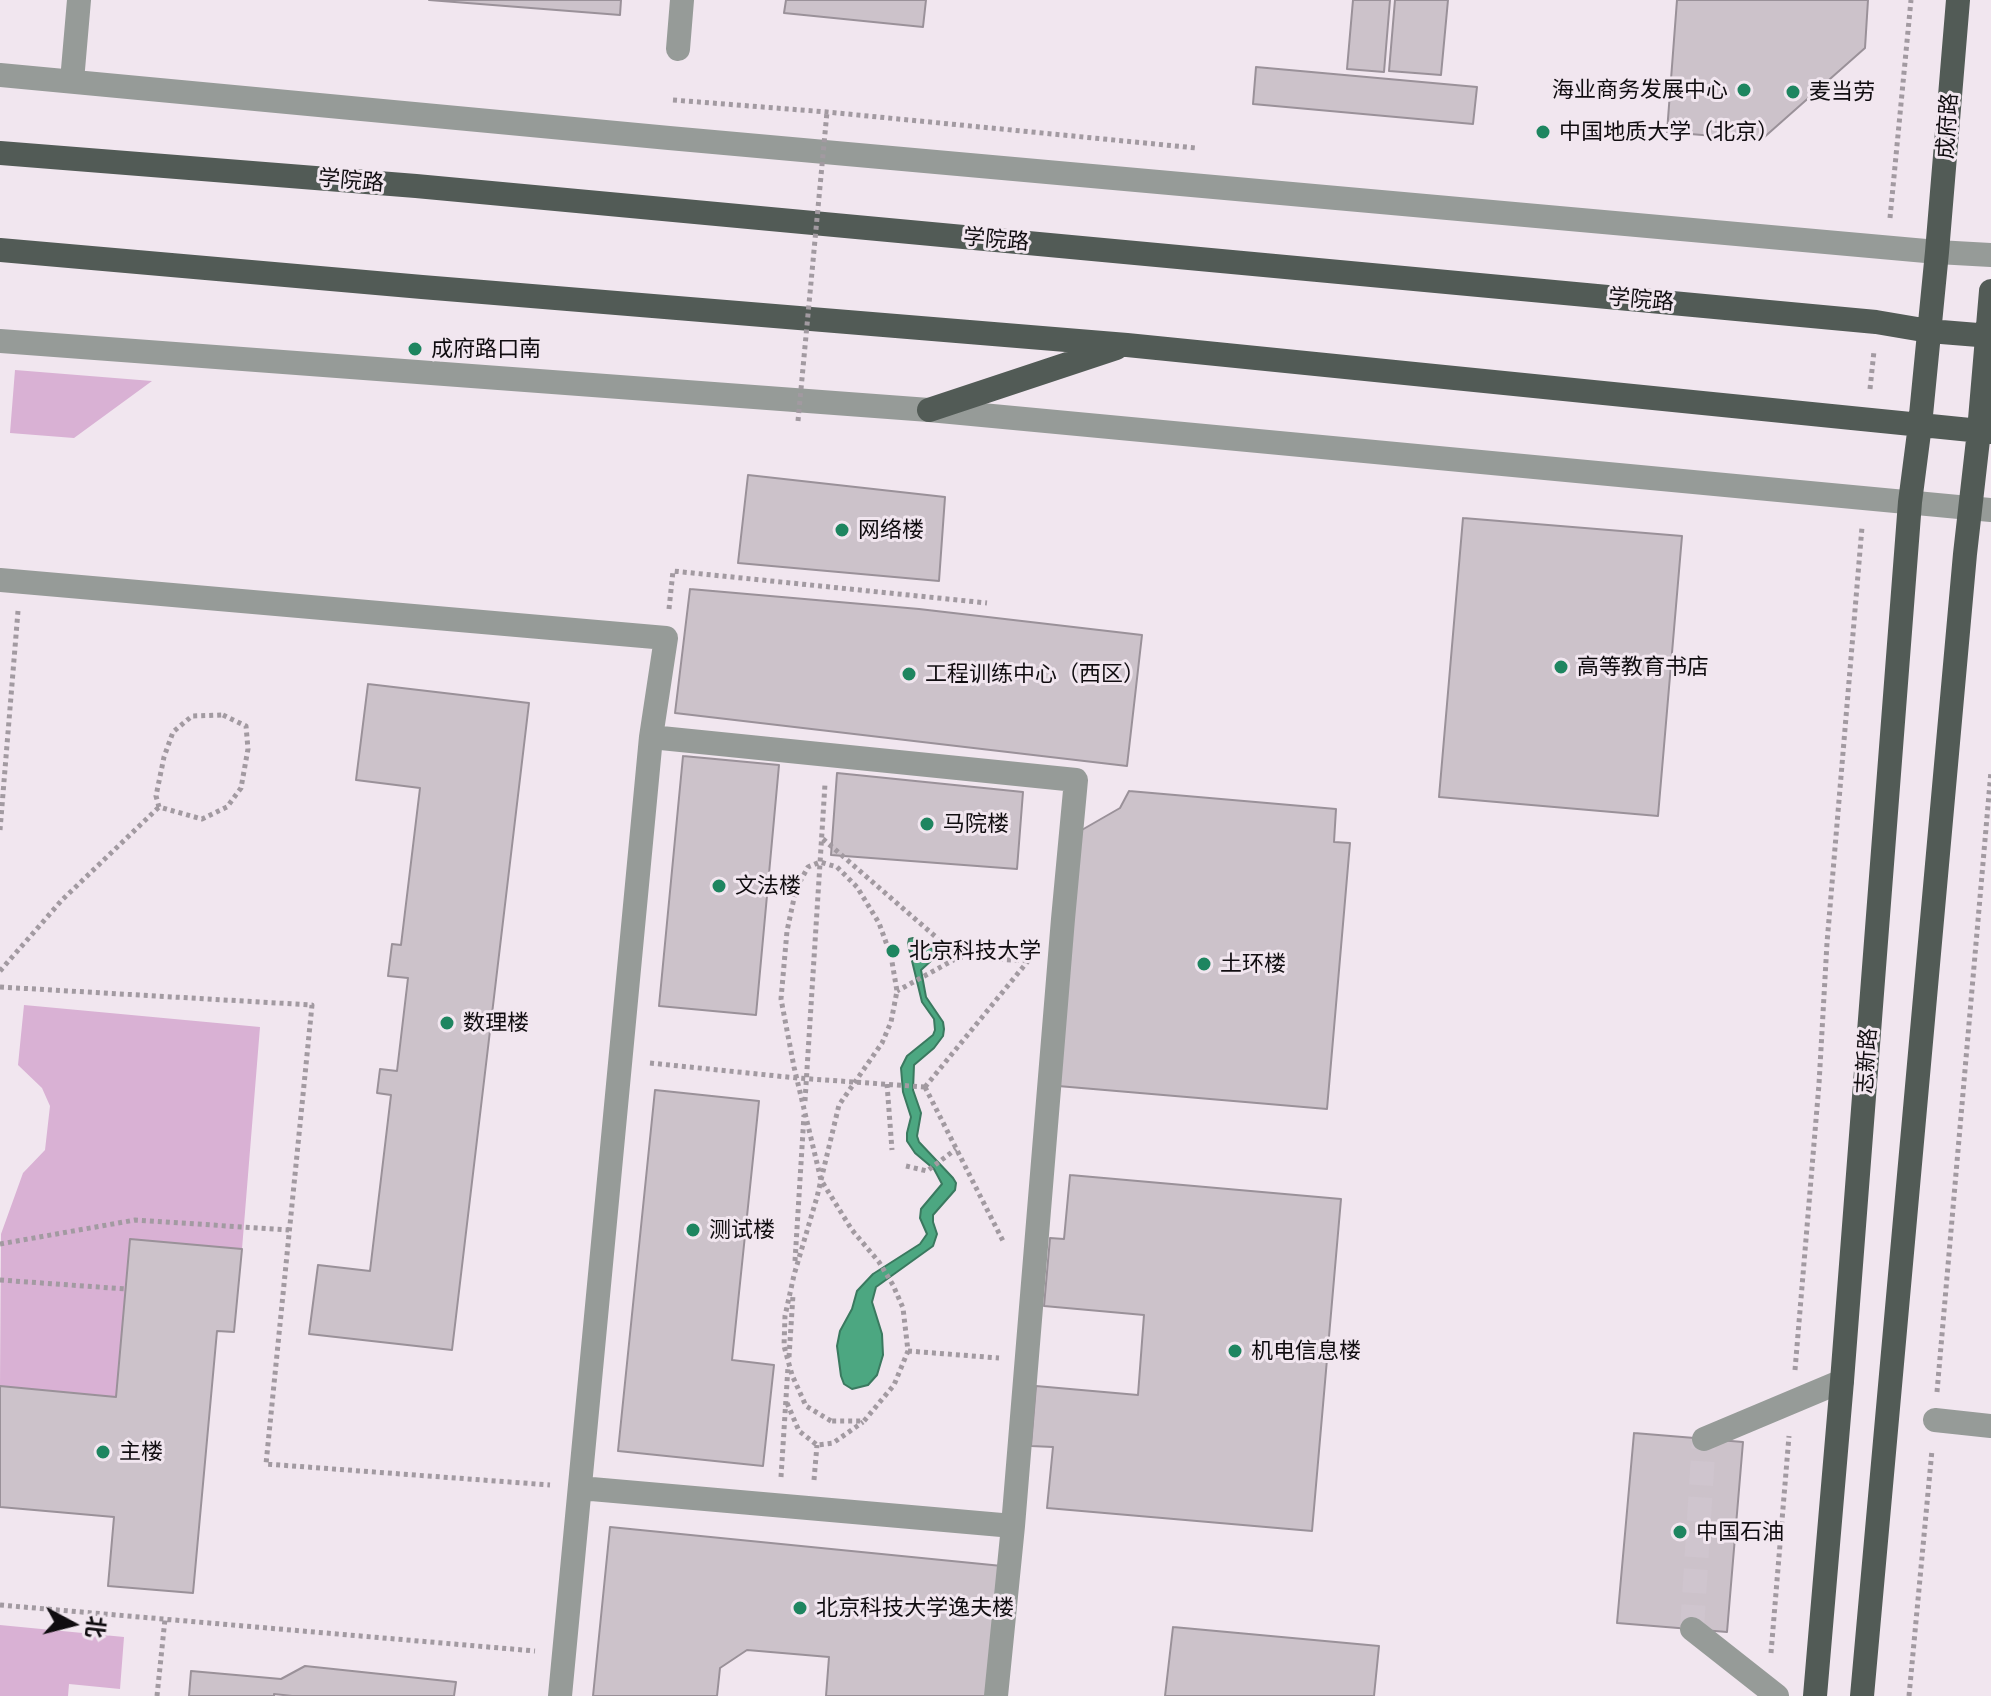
<!DOCTYPE html>
<meta charset="utf-8">
<style>
body{margin:0}
#map{position:relative;width:1991px;height:1696px;overflow:hidden;background:#f1e6ef;font-family:Inter,"Noto Sans SC",sans-serif}
canvas{display:block}
.north{position:absolute;left:32px;top:1584px;width:80px;height:80px;-webkit-text-stroke:6px #f1e6ef;paint-order:stroke;rotate:97deg;font-size:22px;font-weight:700;line-height:32px;text-align:center;color:#100d10}
.north::after{content:'';display:block;margin:auto;width:28px;height:36px;background:#100d10;clip-path:polygon(50% 0,100% 100%,50% 72%,0 100%)}
</style>
<div id="map">
<canvas width="1991" height="1696"></canvas>
<div class="north">北</div>
</div>
<script>
const ctx = document.querySelector('canvas').getContext('2d');
ctx.lineJoin = 'round';
function paint(path, color) {
  ctx.fillStyle = color;
  ctx.fill(path, 'evenodd');
}
function poly(rows) {
  const path = new Path2D();
  for (const r of rows) {
    path.moveTo(r[0], r[1]);
    for (let i = 2; i < r.length; i += 2) path.lineTo(r[i], r[i + 1]);
  }
  return path;
}
function strokePath(path, color, width, dash) {
  ctx.strokeStyle = color;
  ctx.lineWidth = width;
  ctx.lineCap = dash ? 'butt' : 'round';
  ctx.setLineDash(dash || []);
  ctx.stroke(path);
}
function write(font, color, halo, rows, align = 'center') {
  ctx.font = font + ' Inter,"Noto Sans SC",sans-serif';
  ctx.lineWidth = 6;
  ctx.setLineDash([]);
  ctx.textBaseline = 'middle';
  ctx.strokeStyle = halo;
  ctx.fillStyle = color;
  for (const [text, x, y, turn = 0] of rows) {
    ctx.save();
    ctx.translate(x, y);
    ctx.rotate((+turn || 0) * Math.PI / 180);
    ctx.textAlign = isNaN(turn) ? turn : align;
    if (halo) ctx.strokeText(text, 0, 0);
    ctx.fillText(text, 0, 0);
    ctx.restore();
  }
}
paint(poly([
 [15,370,152,381,74,438,10,433],
 [24,1005,260,1027,242,1249,116,1397,0,1386,1,1234,23,1173,45,1150,50,1106,42,1088,18,1065],
 [0,1625,124,1637,120,1689,69,1684,68,1696,0,1696]
]), '#d9b1d4');
const water = poly([
 [913,938,932,949,935,954,933,959,921,970,926,997,943,1022,944,1029,943,1036,934,1048,914,1065,913,1090,921,1113,917,1136,919,1142,953,1178,956,1183,955,1190,933,1215,933,1222,937,1234,933,1246,876,1287,872,1302,882,1334,883,1355,877,1375,868,1385,852,1389,844,1384,841,1376,837,1346,840,1331,852,1309,857,1291,873,1274,920,1244,927,1234,920,1218,921,1209,942,1184,934,1169,915,1153,907,1141,907,1133,911,1117,903,1092,901,1068,907,1056,933,1035,935,1030,934,1019,922,1002,913,965,908,944,909,939,913,938]
]);
paint(water, '#4ca781');
strokePath(water, '#3a795f', 2);
const building = poly([
 [429,0,621,0,620,15,429,0],
 [786,0,926,0,923,27,784,13,786,0],
 [1353,0,1390,0,1384,72,1347,69,1353,0],
 [1395,0,1448,0,1441,75,1389,71,1395,0],
 [1677,0,1868,0,1865,48,1761,140,1667,132,1677,0],
 [1256,67,1477,87,1473,124,1253,104,1256,67],
 [748,475,945,497,939,581,738,563,748,475],
 [1463,518,1682,536,1658,816,1439,797,1463,518],
 [690,589,919,609,1142,635,1127,766,675,713,690,589],
 [368,684,529,703,452,1350,309,1334,318,1265,370,1271,391,1095,377,1093,380,1069,397,1071,408,978,388,976,392,944,401,945,420,788,356,780,368,684],
 [683,756,779,765,756,1015,659,1006,683,756],
 [837,773,1023,792,1017,869,831,855,837,773],
 [1129,791,1336,809,1334,842,1350,843,1327,1109,1058,1086,1080,831,1120,808,1129,791],
 [655,1090,759,1101,732,1360,774,1365,763,1466,618,1451,655,1090],
 [1070,1175,1341,1199,1312,1531,1047,1508,1053,1447,1031,1446,1036,1386,1138,1395,1144,1315,1044,1306,1050,1238,1064,1239,1070,1175],
 [130,1239,242,1249,234,1332,217,1331,193,1593,108,1586,114,1517,0,1507,0,1386,116,1397,130,1239],
 [1634,1433,1743,1442,1727,1632,1617,1623,1634,1433],
 [610,1527,1002,1566,990,1696,826,1696,829,1657,747,1650,720,1668,717,1696,593,1696,610,1527],
 [1173,1627,1379,1646,1374,1696,1165,1696,1173,1627],
 [305,1666,456,1682,454,1696,292,1696,274,1694,274,1696,189,1696,191,1671,281,1679,305,1666]
]);
paint(building, '#ccc2ca');
strokePath(building, '#9a9199', 2);
strokePath(poly([
 [1692,1629,1704,1439]
]), '#cfc5ce', 24, [24, 12]);
strokePath(poly([
 [673,100,827,112,1196,148],
 [1890,218,1911,0],
 [1870,389,1874,351],
 [669,609,673,571,987,603],
 [223,715,246,726,248,749,241,788,227,807,202,819,159,807,156,796,164,757,173,732,192,716,223,715],
 [0,830,18,611],
 [823,839,959,957,897,991],
 [959,957,1030,961],
 [0,971,62,900,159,807],
 [0,987,312,1005,266,1464,550,1485],
 [650,1063,797,1078,925,1087],
 [887,1084,892,1150],
 [925,1087,1004,1243],
 [925,1087,1028,961],
 [805,1101,825,784],
 [906,1166,927,1171,956,1149],
 [0,1244,135,1220,289,1230],
 [795,1261,804,1115],
 [0,1280,126,1289],
 [908,1351,999,1358],
 [789,1357,793,1295],
 [1795,1370,1819,1084,1827,943,1862,527],
 [1937,1392,1991,771],
 [787,1403,799,1431,817,1445,833,1443,863,1422],
 [831,1421,806,1406,792,1375,784,1346,785,1316,794,1275,817,1197,821,1180,839,1105,882,1043,891,1022,897,991,891,956,879,923,857,887,837,867,820,862,808,867,796,889,787,931,781,999,794,1067,821,1180,852,1230,879,1262,893,1285,903,1308,908,1351,894,1385,864,1421,831,1421],
 [781,1477,788,1367],
 [814,1480,817,1445],
 [0,1605,535,1651],
 [1771,1653,1789,1436],
 [157,1696,165,1619],
 [1909,1696,1932,1450]
]), '#a29aa1', 5, [4, 4]);
strokePath(poly([
 [678,49,682,0],
 [0,75,669,138,1937,252,1991,255],
 [72,81,79,0],
 [0,341,929,410,1991,510],
 [0,580,666,638,651,737,560,1696],
 [651,737,1076,780,1063,919,1013,1526,996,1696],
 [1935,1420,1991,1426],
 [1704,1439,1842,1381],
 [580,1488,1013,1526],
 [1692,1629,1777,1696]
]), '#969b98', 24);
strokePath(poly([
 [0,153,416,186,1876,322,1929,331,1991,336],
 [0,250,422,287,1127,345,1991,432],
 [929,410,1116,348],
 [1815,1696,1842,1381,1910,502,1920,425,1937,252,1958,0],
 [1862,1696,1965,554,1979,431,1991,291]
]), '#525b56', 24);
strokePath(poly([
 [798,421,827,112]
]), '#a29aa1', 5, [4, 4]);
for (const [x, y, r, color] of [
 [1744,90,8,"#1e8560"],
 [1793,92,8,"#1e8560"],
 [1543,132,8,"#1e8560"],
 [415,349,8,"#1e8560"],
 [842,530,8,"#1e8560"],
 [1561,667,8,"#1e8560"],
 [909,674,8,"#1e8560"],
 [927,824,8,"#1e8560"],
 [719,886,8,"#1e8560"],
 [893,951,8,"#1e8560"],
 [1204,964,8,"#1e8560"],
 [447,1023,8,"#1e8560"],
 [693,1230,8,"#1e8560"],
 [1235,1351,8,"#1e8560"],
 [103,1452,8,"#1e8560"],
 [1680,1532,8,"#1e8560"],
 [800,1608,8,"#1e8560"]
]) {
  const dot = new Path2D();
  dot.arc(x, y, r, 0, 2 * Math.PI);
  ctx.fillStyle = color;
  ctx.fill(dot);
  strokePath(dot, '#f1e6ef', 3);
}
write('22px', '#100d10', '#f1e6ef', [
 ["海业商务发展中心",1728,90,"right"],
 ["麦当劳",1809,92],
 ["中国地质大学（北京）",1559,132],
 ["成府路口南",431,349],
 ["网络楼",858,530],
 ["高等教育书店",1577,667],
 ["工程训练中心（西区）",925,674],
 ["马院楼",943,824],
 ["文法楼",735,886],
 ["北京科技大学",909,951],
 ["土环楼",1220,964],
 ["数理楼",463,1023],
 ["测试楼",709,1230],
 ["机电信息楼",1251,1351],
 ["主楼",119,1452],
 ["中国石油",1696,1532],
 ["北京科技大学逸夫楼",816,1608]
], 'left');
write('22px', '#100d10', '#f1e6ef', [
 ["成府路",1948,126,-86],
 ["学院路",351,181,5],
 ["学院路",996,240,5],
 ["学院路",1641,300,5],
 ["志新路",1867,1061,-86]
]);
</script>
